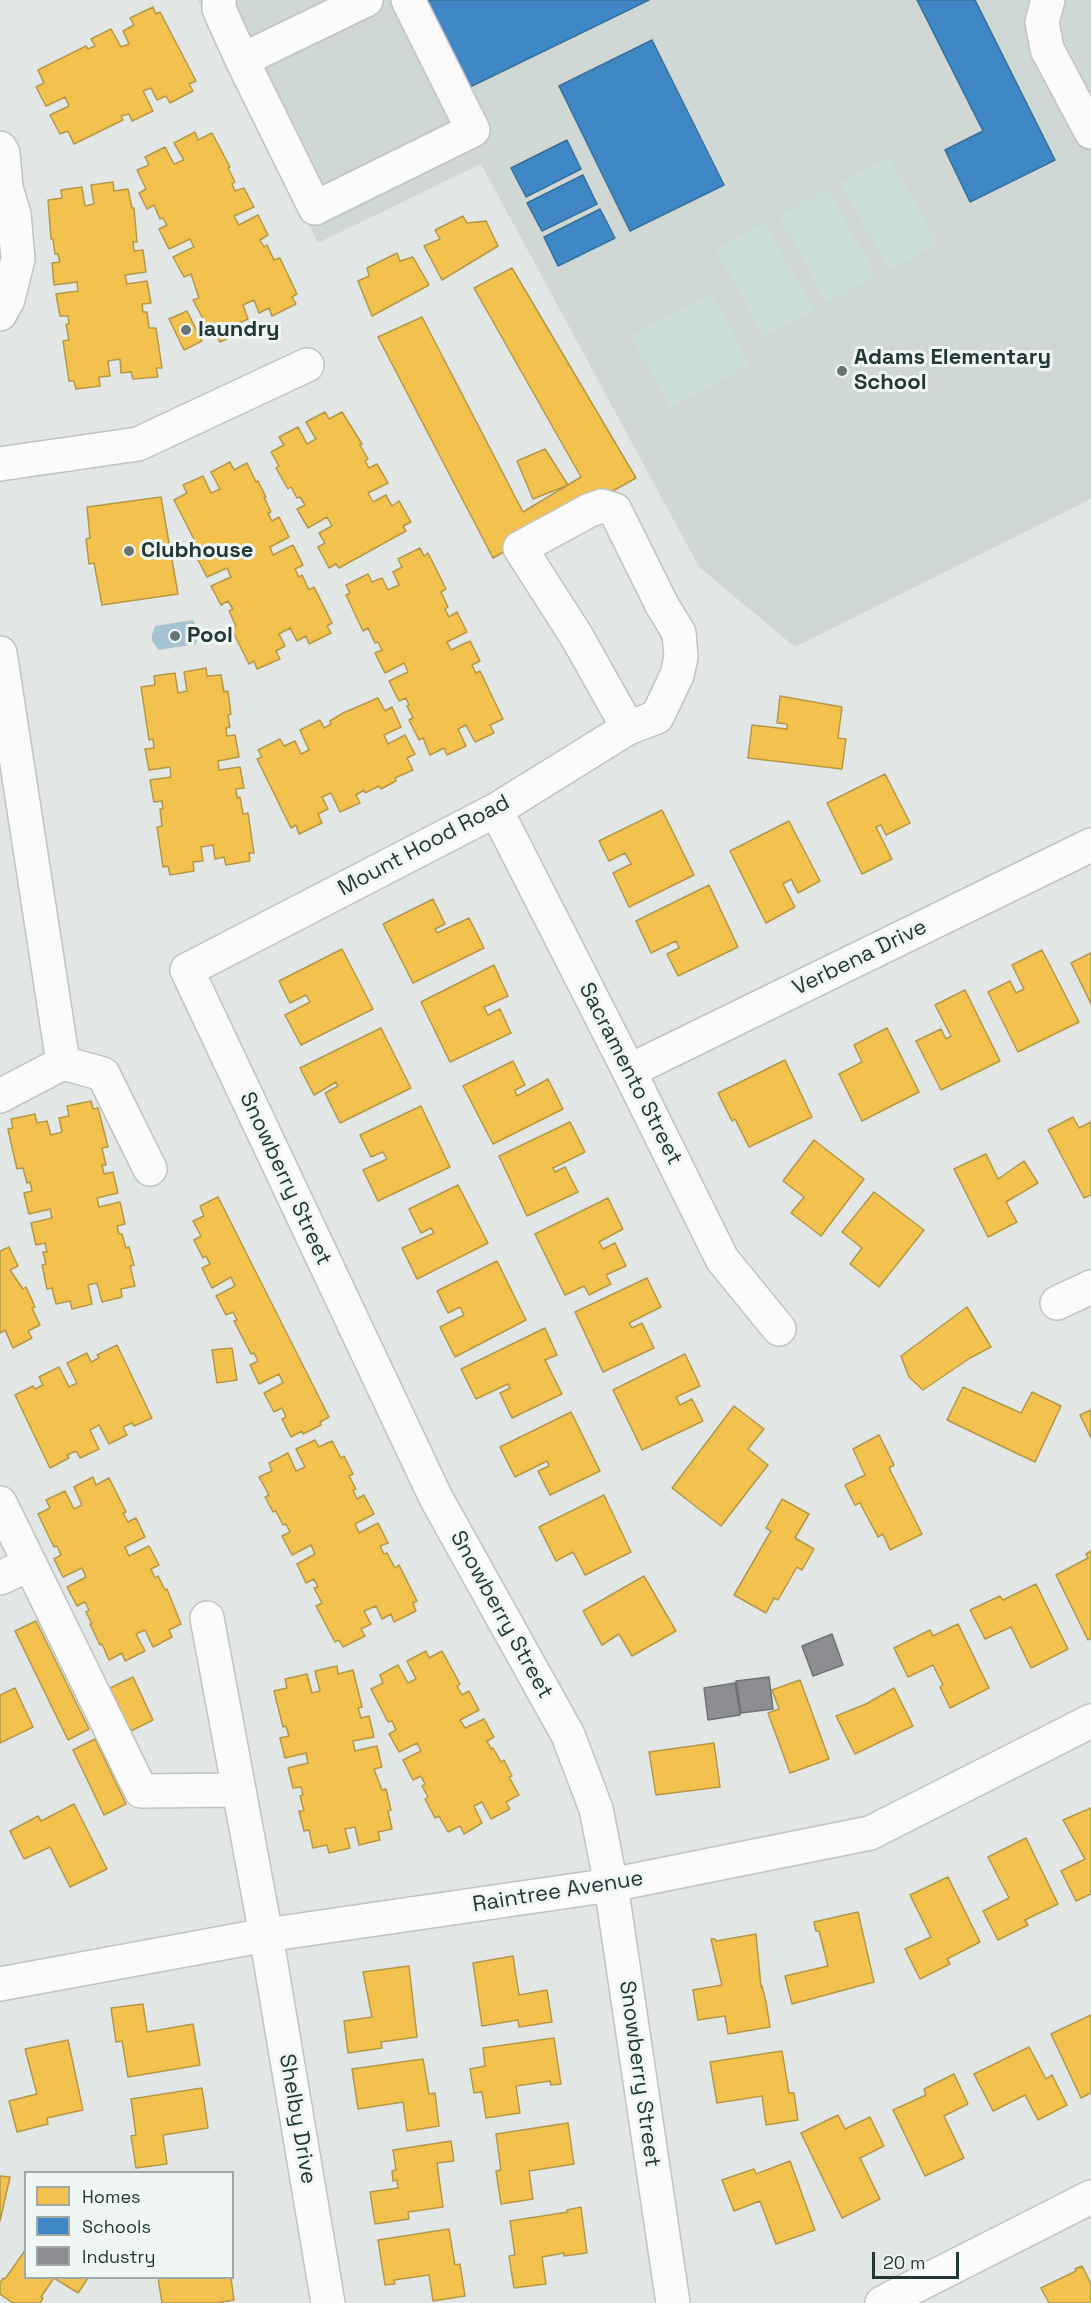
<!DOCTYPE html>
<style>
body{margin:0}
#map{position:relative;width:1091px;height:2303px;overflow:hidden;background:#e2e7e6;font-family:"Space Grotesk",sans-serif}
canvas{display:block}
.legend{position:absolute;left:24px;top:2171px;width:210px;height:108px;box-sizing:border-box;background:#f0f6f4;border:2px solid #9eaaa8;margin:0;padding:8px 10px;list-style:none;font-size:18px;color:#223837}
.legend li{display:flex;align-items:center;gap:12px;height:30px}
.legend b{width:30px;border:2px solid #9eaaa8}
.scale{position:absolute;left:872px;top:2252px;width:87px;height:27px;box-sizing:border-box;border:3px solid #223837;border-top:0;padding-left:8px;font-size:18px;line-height:21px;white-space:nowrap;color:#223837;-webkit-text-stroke:4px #f0f6f4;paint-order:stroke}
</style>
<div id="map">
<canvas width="1091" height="2303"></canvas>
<ul class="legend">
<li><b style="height:16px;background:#f2c14e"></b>Homes</li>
<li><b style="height:16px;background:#3f88c5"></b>Schools</li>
<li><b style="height:16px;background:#8d8d92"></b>Industry</li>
</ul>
<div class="scale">20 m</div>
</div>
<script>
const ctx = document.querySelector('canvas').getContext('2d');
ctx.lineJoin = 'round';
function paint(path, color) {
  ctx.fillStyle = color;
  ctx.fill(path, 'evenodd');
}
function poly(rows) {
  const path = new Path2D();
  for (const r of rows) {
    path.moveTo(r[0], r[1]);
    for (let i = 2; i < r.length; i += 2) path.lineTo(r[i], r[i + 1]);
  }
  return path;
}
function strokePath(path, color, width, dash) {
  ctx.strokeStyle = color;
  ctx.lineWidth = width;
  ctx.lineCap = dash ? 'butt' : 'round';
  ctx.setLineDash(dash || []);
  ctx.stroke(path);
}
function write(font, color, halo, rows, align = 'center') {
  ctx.font = font + ' "Space Grotesk",sans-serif';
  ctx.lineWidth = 6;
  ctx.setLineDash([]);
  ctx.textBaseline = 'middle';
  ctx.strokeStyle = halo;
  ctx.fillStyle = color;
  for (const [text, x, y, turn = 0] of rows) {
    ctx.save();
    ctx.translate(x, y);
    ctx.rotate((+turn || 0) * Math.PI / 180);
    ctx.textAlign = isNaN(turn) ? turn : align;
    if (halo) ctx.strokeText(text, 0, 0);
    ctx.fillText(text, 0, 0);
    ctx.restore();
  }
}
paint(poly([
 [198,0,1091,0,1091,499,795,647,699,567,481,164,318,243]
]), '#d0d8d6');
paint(poly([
 [889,156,938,243,889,270,841,183],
 [828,189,876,276,827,303,779,216],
 [765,223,814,310,764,337,716,250],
 [711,293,750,364,670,408,631,336]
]), '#ccdfd6');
paint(poly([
 [193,620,199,631,196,644,159,650,152,641,152,635,155,626]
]), '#a6c3d2');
const homes = poly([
 [153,7,156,14,160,12,196,81,189,84,193,91,170,103,166,96,157,100,151,88,143,91,153,111,132,121,129,114,121,116,123,120,74,144,68,131,60,134,50,115,69,106,65,97,46,106,36,87,44,83,38,70,86,46,88,49,95,46,91,39,111,29,121,47,129,44,123,31,134,25,130,18,153,7],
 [195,132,198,140,212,133,230,167,228,168,235,182,232,184,235,191,244,188,254,207,234,216,239,225,258,215,268,235,260,240,264,247,267,245,274,260,280,258,297,294,292,297,296,304,272,316,269,308,259,313,254,300,243,305,248,319,239,323,243,331,220,342,216,334,212,336,193,300,199,298,191,274,184,277,173,257,194,247,190,239,169,249,159,229,167,225,163,218,160,219,154,205,147,209,139,193,146,189,137,170,149,165,145,157,165,147,174,164,184,160,174,143,195,132],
 [113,182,114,191,128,189,132,208,134,208,137,242,133,242,134,251,143,250,146,272,125,275,127,284,147,281,151,303,142,304,143,312,147,312,149,328,156,328,162,368,156,368,158,377,133,379,131,372,121,373,120,359,108,361,110,376,99,377,100,386,76,389,74,381,69,381,63,341,69,340,66,324,69,324,68,316,60,316,56,294,78,291,77,282,54,285,52,263,60,262,58,254,55,254,53,239,51,239,48,200,62,198,61,190,82,187,85,206,94,204,91,185,113,182],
 [463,216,467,223,486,221,498,246,442,280,424,246,440,239,435,230,463,216],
 [397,253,400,261,413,257,429,285,372,316,358,281,369,276,367,268,397,253],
 [512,268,636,478,493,558,378,337,422,317,523,512,581,477,474,288,512,268],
 [187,311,202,341,184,350,169,319,187,311],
 [325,412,329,419,342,412,362,444,360,445,368,459,365,461,369,468,377,464,388,483,368,493,373,502,386,495,392,506,399,501,411,522,403,526,406,531,339,568,336,564,329,568,318,547,325,543,319,533,332,526,327,517,308,528,297,509,305,505,300,497,297,498,291,487,288,489,276,468,279,466,271,452,284,445,279,437,298,427,307,444,316,439,306,422,325,412],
 [545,449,568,485,533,499,517,461,545,449],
 [230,462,234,470,247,463,256,482,258,481,266,497,264,497,271,512,268,513,272,521,279,517,289,537,270,547,273,555,293,545,303,565,295,569,299,577,302,575,309,590,314,587,332,623,327,626,331,633,309,644,306,636,297,641,290,628,279,634,285,646,276,651,280,659,257,669,254,661,249,664,231,628,236,626,229,611,233,609,228,601,221,605,211,586,231,577,227,568,207,577,197,558,205,554,201,546,198,547,174,500,187,493,183,485,203,476,211,493,220,489,211,472,230,462],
 [161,497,178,594,102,605,94,563,89,564,86,539,90,538,87,507,161,497],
 [420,548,424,556,428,553,446,589,441,592,448,607,445,609,449,617,457,612,467,632,447,642,451,650,470,641,480,661,472,665,476,673,480,671,503,719,490,725,494,733,475,742,466,725,458,729,466,746,447,755,444,748,430,755,423,738,419,740,409,720,413,718,407,706,409,705,406,698,399,701,389,681,408,672,404,663,385,673,375,653,382,650,378,642,375,643,368,628,363,631,346,595,350,593,346,585,368,574,372,582,382,578,388,590,399,585,393,572,402,567,398,559,420,548],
 [206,668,207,676,221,675,224,692,228,691,231,714,228,715,230,727,226,728,227,736,235,735,239,757,218,761,219,770,240,767,244,788,236,789,237,798,240,797,243,814,248,813,254,853,249,853,250,861,226,865,224,857,215,859,213,845,201,847,203,861,193,862,194,871,170,875,168,866,163,867,157,827,162,826,160,809,163,809,162,801,154,802,150,780,171,777,170,767,149,770,145,749,154,748,153,739,149,740,141,687,155,685,154,676,175,673,178,693,187,691,184,672,206,668],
 [780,696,842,707,838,738,846,739,842,769,748,758,752,725,787,729,787,724,777,723,780,696],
 [378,698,385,711,392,707,401,727,384,735,388,744,405,735,415,754,407,758,413,770,395,778,396,781,381,789,379,786,365,793,364,790,356,795,360,803,340,812,331,793,322,797,328,809,318,814,322,823,299,834,296,825,291,828,257,759,262,757,258,750,280,739,284,746,295,741,301,754,309,750,300,730,320,720,324,728,331,724,330,721,343,713,378,698],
 [885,774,910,823,886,835,881,825,876,827,892,859,862,874,827,803,885,774],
 [662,810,694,875,629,907,613,873,631,864,625,853,609,861,599,841,662,810],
 [789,821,820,881,798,893,791,879,783,884,795,907,766,923,730,851,789,821],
 [709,885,738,947,678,976,667,954,679,948,676,941,651,953,636,921,709,885],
 [433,899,445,924,435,929,437,933,469,918,484,948,413,983,383,924,433,899],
 [342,949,373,1009,301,1045,285,1015,310,1002,306,995,290,1003,279,981,342,949],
 [1042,950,1079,1022,1018,1052,988,992,1010,981,1016,993,1024,989,1012,965,1042,950],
 [1091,953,1091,1004,1071,963,1091,953],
 [494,965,508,996,484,1007,488,1015,500,1009,511,1033,450,1062,421,1002,494,965],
 [965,990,1000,1061,941,1090,916,1041,941,1029,946,1039,951,1036,935,1005,965,990],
 [381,1028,411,1088,340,1123,325,1093,338,1086,336,1082,314,1095,300,1068,381,1028],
 [887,1028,919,1092,862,1121,839,1074,862,1062,854,1045,887,1028],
 [785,1060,812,1117,749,1147,735,1119,732,1121,718,1093,785,1060],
 [513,1061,525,1085,515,1090,517,1096,548,1079,563,1109,493,1144,463,1086,513,1061],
 [91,1101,93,1109,98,1108,108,1147,102,1148,106,1165,102,1165,104,1174,113,1172,118,1193,97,1198,99,1207,120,1202,125,1224,117,1226,119,1234,122,1234,126,1248,129,1247,134,1265,130,1266,135,1286,121,1289,122,1297,102,1302,97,1283,88,1285,92,1304,72,1309,70,1301,56,1304,52,1288,47,1289,42,1265,46,1264,43,1252,47,1252,45,1243,36,1245,31,1223,52,1218,50,1209,29,1214,24,1193,32,1191,30,1182,27,1183,23,1168,17,1169,8,1129,13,1128,11,1119,35,1114,37,1123,47,1121,51,1135,62,1132,59,1118,69,1116,67,1106,91,1101],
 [421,1106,450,1167,378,1201,363,1170,387,1159,383,1152,371,1157,360,1135,421,1106],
 [1073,1117,1079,1128,1091,1122,1091,1195,1084,1198,1048,1130,1073,1117],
 [570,1122,585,1152,553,1168,555,1172,565,1167,578,1192,527,1216,499,1156,570,1122],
 [814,1140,864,1179,821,1236,791,1213,804,1197,783,1181,814,1140],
 [986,1154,998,1179,1024,1161,1038,1183,1006,1202,1017,1222,988,1237,954,1169,986,1154],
 [458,1185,488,1243,417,1279,402,1248,434,1233,431,1228,421,1233,409,1209,458,1185],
 [874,1192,924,1230,879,1287,850,1264,862,1248,842,1232,874,1192],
 [218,1197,329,1417,320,1422,321,1425,303,1434,302,1431,291,1437,282,1419,286,1417,282,1408,274,1412,264,1393,283,1383,279,1374,259,1384,250,1365,258,1361,254,1353,251,1354,234,1321,237,1320,233,1312,226,1315,216,1296,235,1286,231,1277,212,1288,202,1268,210,1264,206,1256,203,1258,194,1240,201,1236,193,1221,204,1216,200,1206,218,1197],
 [608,1198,623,1229,599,1242,603,1249,615,1243,626,1266,606,1275,611,1284,589,1295,584,1286,565,1295,535,1234,608,1198],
 [9,1247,18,1266,10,1270,23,1289,26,1287,35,1307,32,1308,40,1325,28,1331,32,1338,13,1348,5,1330,0,1333,0,1251,9,1247],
 [497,1261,526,1320,455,1357,440,1327,464,1315,460,1307,448,1313,437,1291,497,1261],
 [647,1278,661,1307,629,1323,632,1328,642,1323,654,1348,603,1372,575,1312,647,1278],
 [967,1307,991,1347,970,1358,923,1390,909,1377,901,1356,967,1307],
 [545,1328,557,1355,545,1360,562,1394,512,1418,500,1393,510,1388,508,1384,476,1399,461,1369,545,1328],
 [117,1345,152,1418,134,1426,132,1423,123,1427,127,1435,109,1444,99,1425,90,1430,99,1449,80,1458,76,1451,67,1455,69,1458,50,1468,15,1395,33,1386,35,1389,43,1385,39,1377,59,1367,69,1387,77,1383,67,1363,87,1353,91,1362,99,1358,97,1355,117,1345],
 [232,1348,237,1380,217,1383,212,1350,232,1348],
 [685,1354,700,1386,676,1397,680,1405,692,1399,703,1421,642,1450,613,1390,685,1354],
 [963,1387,1021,1413,1032,1392,1061,1406,1035,1462,947,1420,963,1387],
 [734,1406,764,1429,748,1449,768,1465,721,1526,672,1488,734,1406],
 [1091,1410,1091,1438,1080,1415,1091,1410],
 [571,1412,600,1471,550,1495,538,1471,549,1466,547,1461,515,1477,500,1447,571,1412],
 [879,1435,894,1465,889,1468,922,1534,890,1550,883,1534,878,1537,860,1503,855,1505,845,1485,865,1475,853,1449,879,1435],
 [315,1440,319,1447,332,1441,341,1458,344,1456,353,1474,349,1476,356,1489,353,1490,357,1499,364,1495,374,1514,355,1524,359,1533,378,1523,388,1543,380,1546,384,1554,387,1553,395,1568,399,1565,417,1601,413,1603,416,1611,394,1622,391,1614,382,1619,376,1606,364,1611,371,1624,361,1629,365,1636,343,1647,339,1640,335,1642,316,1606,322,1603,314,1588,318,1587,314,1579,306,1583,297,1564,315,1554,311,1545,292,1555,282,1536,290,1532,286,1524,283,1525,276,1511,273,1512,265,1497,269,1495,259,1477,272,1471,269,1463,288,1453,296,1471,305,1467,296,1449,315,1440],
 [93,1477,96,1485,109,1478,126,1512,123,1513,128,1522,136,1518,145,1537,125,1547,129,1556,149,1546,159,1565,151,1569,155,1578,158,1576,165,1590,167,1589,181,1624,169,1630,172,1637,153,1647,145,1630,136,1634,145,1651,125,1661,122,1653,109,1660,102,1644,100,1645,90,1624,92,1624,86,1612,89,1610,85,1602,77,1606,67,1587,86,1577,82,1568,63,1577,54,1559,61,1555,57,1546,54,1547,38,1514,50,1508,46,1500,65,1491,74,1509,82,1505,74,1487,93,1477],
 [604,1495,631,1552,585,1575,573,1552,556,1561,539,1527,604,1495],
 [782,1499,809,1514,795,1538,814,1549,802,1570,797,1567,778,1600,774,1598,766,1613,734,1595,771,1531,766,1528,782,1499],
 [1091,1551,1091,1638,1088,1640,1056,1575,1088,1558,1086,1554,1091,1551],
 [644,1576,676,1631,632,1656,619,1634,602,1645,583,1611,644,1576],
 [1036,1584,1068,1649,1031,1668,1011,1627,985,1639,970,1610,1000,1596,1003,1600,1036,1584],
 [36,1621,89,1729,68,1740,15,1631,36,1621],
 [958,1624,989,1688,950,1708,940,1687,943,1685,933,1665,908,1677,894,1648,930,1630,933,1636,958,1624],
 [426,1651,429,1658,442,1651,460,1684,457,1686,462,1695,469,1691,479,1710,460,1720,465,1728,484,1719,494,1737,487,1741,491,1749,493,1748,501,1762,504,1760,512,1776,509,1777,519,1795,506,1802,510,1809,491,1819,482,1802,474,1806,482,1823,464,1834,460,1826,448,1832,439,1816,435,1818,425,1799,428,1797,422,1786,425,1784,421,1776,413,1780,403,1760,421,1751,417,1743,399,1752,389,1734,396,1730,392,1721,388,1722,371,1689,383,1683,380,1675,398,1665,408,1683,416,1679,407,1661,426,1651],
 [337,1666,338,1674,353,1670,362,1707,358,1708,361,1718,369,1716,374,1737,353,1741,355,1751,377,1746,382,1767,374,1769,382,1790,386,1789,391,1810,388,1811,392,1829,378,1832,380,1840,359,1845,355,1827,345,1829,350,1848,329,1853,327,1845,313,1848,309,1830,304,1831,299,1811,304,1811,300,1796,303,1795,301,1787,293,1788,288,1768,308,1763,306,1753,285,1758,280,1738,289,1736,286,1726,283,1727,274,1691,287,1688,285,1679,307,1674,312,1693,320,1691,315,1671,337,1666],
 [133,1677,153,1720,131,1731,110,1688,133,1677],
 [800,1680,829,1759,790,1773,768,1713,779,1709,772,1690,800,1680],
 [15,1688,33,1727,0,1743,0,1695,15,1688],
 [894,1688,913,1726,855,1754,836,1716,866,1704,894,1688],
 [95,1739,126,1804,104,1815,73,1750,95,1739],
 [714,1743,720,1787,656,1795,649,1752,714,1743],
 [74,1804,107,1869,70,1887,50,1847,24,1859,10,1831,38,1816,41,1821,74,1804],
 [1091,1808,1091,1894,1076,1901,1061,1871,1085,1859,1063,1820,1091,1808],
 [1026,1838,1058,1904,1025,1920,1028,1925,998,1940,983,1911,1009,1898,988,1857,1026,1838],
 [948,1877,980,1942,947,1959,950,1964,920,1979,905,1949,931,1937,910,1895,948,1877],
 [858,1912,874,1982,792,2004,785,1976,828,1966,819,1931,816,1931,814,1922,858,1912],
 [756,1934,761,1987,762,1986,766,2002,770,2027,728,2034,725,2016,698,2020,693,1990,722,1985,711,1939,715,1939,716,1941,756,1934],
 [513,1956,519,1995,547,1990,552,2022,519,2027,518,2020,482,2026,473,1963,513,1956],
 [409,1966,417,2037,381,2042,382,2048,348,2053,344,2021,372,2017,363,1972,409,1966],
 [143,2004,147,2032,193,2024,200,2065,128,2077,122,2041,116,2042,111,2008,143,2004],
 [1091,2015,1091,2093,1081,2098,1051,2034,1091,2015],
 [554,2038,561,2084,551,2085,550,2081,516,2086,520,2113,486,2118,482,2092,474,2093,470,2069,485,2066,483,2048,554,2038],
 [68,2040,83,2110,47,2118,48,2124,17,2132,9,2101,37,2094,25,2049,68,2040],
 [1029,2047,1046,2079,1052,2075,1067,2105,1038,2120,1025,2095,993,2111,974,2074,1029,2047],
 [782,2051,789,2093,794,2093,798,2120,766,2125,762,2096,717,2103,710,2062,782,2051],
 [423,2059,429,2094,435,2093,439,2126,407,2131,403,2102,358,2109,352,2069,423,2059],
 [954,2074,968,2104,944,2116,964,2158,925,2176,893,2110,926,2095,924,2089,954,2074],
 [202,2088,208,2128,163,2135,167,2164,136,2168,131,2136,136,2135,131,2099,202,2088],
 [838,2115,845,2129,870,2117,884,2146,860,2158,880,2199,842,2218,801,2133,838,2115],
 [568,2123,574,2164,529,2171,533,2199,501,2204,496,2171,501,2170,496,2134,568,2123],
 [451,2141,454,2161,437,2163,443,2207,408,2212,409,2219,375,2224,370,2192,398,2188,397,2180,393,2181,392,2171,396,2170,393,2150,451,2141],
 [790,2161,815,2230,776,2244,760,2201,734,2211,722,2180,754,2169,756,2174,790,2161],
 [0,2176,10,2177,0,2221,0,2176],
 [581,2207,587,2253,564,2256,564,2253,542,2257,546,2284,514,2288,509,2256,515,2255,510,2221,568,2212,567,2210,581,2207],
 [449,2229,455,2265,460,2264,465,2296,433,2301,429,2275,394,2280,395,2284,385,2285,378,2240,449,2229],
 [26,2249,26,2278,54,2278,41,2297,43,2298,40,2303,13,2303,0,2294,0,2283,3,2278,5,2279,26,2249],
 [1082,2266,1091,2284,1091,2303,1049,2303,1041,2288,1076,2271,1075,2269,1082,2266],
 [54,2278,88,2278,78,2293,54,2278],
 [158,2278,231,2278,234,2300,216,2303,162,2303,158,2278]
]);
paint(homes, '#f2c14e');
strokePath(homes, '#b49847', 1.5);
const schools = poly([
 [427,0,649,0,470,87,427,0],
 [917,0,975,0,1055,160,970,202,945,150,983,131,917,0],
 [652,40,724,185,630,231,559,86,652,40],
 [567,140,581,169,526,197,511,168,567,140],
 [583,175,597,204,542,231,527,203,583,175],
 [600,209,615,238,558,266,544,237,600,209]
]);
paint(schools, '#3f88c5');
strokePath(schools, '#36709a', 1.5);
const industry = poly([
 [832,1634,843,1665,813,1676,802,1646,832,1634],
 [769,1677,773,1709,741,1713,736,1681,769,1677],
 [735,1683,740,1715,708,1720,704,1688,735,1683]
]);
paint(industry, '#8d8d92');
strokePath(industry, '#6d7477', 1.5);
const minor = poly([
 [219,0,219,9,242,60,315,208,473,130,408,0],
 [1048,0,1042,22,1047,49,1091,132],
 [242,60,366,0],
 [0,148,3,153,6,188,14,214,18,259,8,299,0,314],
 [0,464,138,444,307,365],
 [0,653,63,1063,0,1096],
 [628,728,577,637,520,548,590,510,602,506,615,510,662,605,679,633,681,657,677,675,657,717,628,728,496,810,187,970,436,1498,568,1735,596,1809,611,1885,673,2303],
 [496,810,629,1071,722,1259,779,1329],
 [63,1063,103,1074,150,1169],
 [629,1071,1091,845],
 [1057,1303,1091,1287],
 [0,1503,141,1791,239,1790],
 [0,1578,30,1564],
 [207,1618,266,1935,328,2303],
 [0,1984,266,1935,611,1885,870,1833,1091,1721],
 [882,2303,1091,2197]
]);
strokePath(minor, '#bfc4c3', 36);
strokePath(minor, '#fbfbfb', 33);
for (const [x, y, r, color] of [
 [186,330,6,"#657574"],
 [842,371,6,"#657574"],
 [129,551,6,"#657574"],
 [175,636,6,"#657574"]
]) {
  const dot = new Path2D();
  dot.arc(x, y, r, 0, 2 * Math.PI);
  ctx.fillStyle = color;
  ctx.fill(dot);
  strokePath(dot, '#f0f6f4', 2);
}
write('bold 22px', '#223837', '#f0f6f4', [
 ["laundry",198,330],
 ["Adams Elementary",854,358],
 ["School",854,383],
 ["Clubhouse",141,551],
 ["Pool",187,636]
], 'left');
write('22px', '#223837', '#f0f6f4', [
 ["Mount Hood Road",424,846,-28],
 ["Verbena Drive",860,958,-26],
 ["Sacramento Street",630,1074,63],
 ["Snowberry Street",285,1179,65],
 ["Snowberry Street",501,1615,61],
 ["Raintree Avenue",558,1892,-9],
 ["Snowberry Street",639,2074,82],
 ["Shelby Drive",297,2119,80]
]);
</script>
